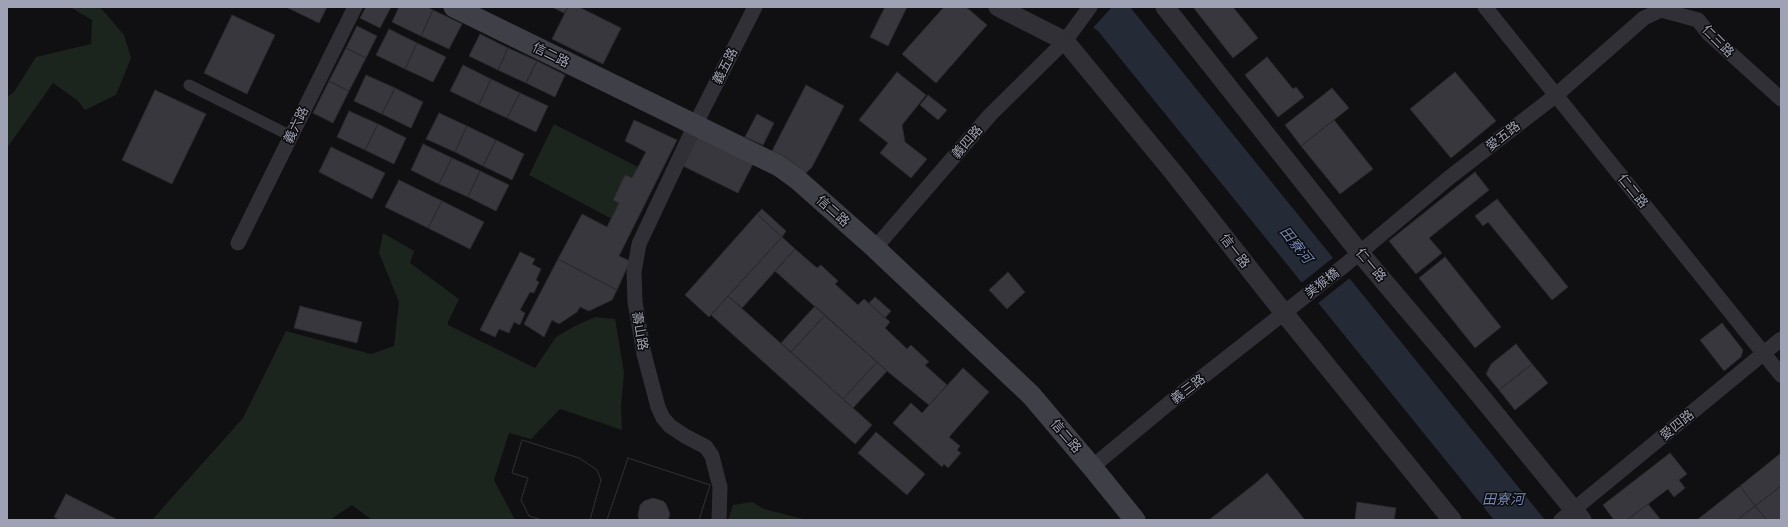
<!DOCTYPE html>
<meta charset="utf-8">
<style>
body{margin:0}
#map{position:relative;width:1788px;height:527px;overflow:hidden;background:#101012;font-family:"Exo 2",sans-serif}
canvas{display:block}
.frame{position:absolute;inset:0;border:8px solid #9fa2b4;pointer-events:none}
</style>
<div id="map">
<canvas width="1788" height="527"></canvas>
<div class="frame"></div>
</div>
<script>
const ctx = document.querySelector('canvas').getContext('2d');
ctx.lineJoin = 'round';
function paint(path, color) {
  ctx.fillStyle = color;
  ctx.fill(path, 'evenodd');
}
function poly(rows) {
  const path = new Path2D();
  for (const r of rows) {
    path.moveTo(r[0], r[1]);
    for (let i = 2; i < r.length; i += 2) path.lineTo(r[i], r[i + 1]);
  }
  return path;
}
function strokePath(path, color, width, dash) {
  ctx.strokeStyle = color;
  ctx.lineWidth = width;
  ctx.lineCap = dash ? 'butt' : 'round';
  ctx.setLineDash(dash || []);
  ctx.stroke(path);
}
function write(font, color, halo, rows, align = 'center') {
  ctx.font = font + ' "Exo 2","Noto Sans TC",sans-serif';
  ctx.lineWidth = 3;
  ctx.setLineDash([]);
  ctx.textBaseline = 'middle';
  ctx.strokeStyle = halo;
  ctx.fillStyle = color;
  for (const [text, x, y, turn = 0] of rows) {
    ctx.save();
    ctx.translate(x, y);
    ctx.rotate((+turn || 0) * Math.PI / 180);
    ctx.textAlign = isNaN(turn) ? turn : align;
    if (halo) ctx.strokeText(text, 0, 0);
    ctx.fillText(text, 0, 0);
    ctx.restore();
  }
}
paint(poly([
 [70,7,100,7,124,35,131,58,116,95,85,110,78,101,53,83,7,148,7,97,14,92,36,57,91,44,92,20],
 [554,124,638,167,612,219,529,175],
 [383,233,414,251,410,263,459,299,448,322,448,325,535,368,556,337,575,326,595,317,615,319,624,373,621,406,622,430,560,409,531,439,509,433,494,480,515,520,372,520,352,505,330,520,152,520,243,418,286,331,371,354,394,346,399,302,379,253],
 [752,502,764,509,807,520,728,520,733,505]
]), '#1c241e');
paint(poly([
 [1066,7,1130,7,1545,520,1494,520,1098,31]
]), '#252b36');
paint(poly([
 [1069,7,1112,7,1092,29,1067,9],
 [1334,257,1351,277,1317,304,1300,284]
]), '#101012');
const building = poly([
 [286,7,327,7,319,23,286,7],
 [366,7,391,7,380,28,360,18,366,7],
 [399,7,427,7,433,10,421,36,392,22,399,7],
 [552,7,568,7,564,13,552,7],
 [568,7,579,7,621,28,603,64,552,39,568,7],
 [885,7,907,7,888,46,870,37,885,7],
 [944,7,966,7,987,25,936,83,902,54,944,7],
 [1193,7,1233,7,1258,38,1233,58,1193,7],
 [433,10,462,24,449,49,421,36,433,10],
 [232,15,275,35,247,94,204,73,232,15],
 [357,26,377,36,366,58,346,48,357,26],
 [389,29,417,43,405,69,376,55,389,29],
 [480,34,508,48,498,70,469,56,480,34],
 [417,43,446,57,433,82,405,69,417,43],
 [346,48,366,58,349,91,329,81,346,48],
 [508,48,537,61,526,83,498,70,508,48],
 [1267,57,1293,89,1296,87,1304,97,1278,117,1245,75,1267,57],
 [537,61,565,75,555,97,526,83,537,61],
 [463,65,491,79,479,105,450,91,463,65],
 [897,72,926,95,902,125,905,142,927,159,911,178,880,153,888,143,859,120,897,72],
 [1455,72,1496,121,1451,158,1410,109,1455,72],
 [366,75,395,88,382,114,354,101,366,75],
 [491,79,520,93,507,118,479,105,491,79],
 [329,81,349,91,333,123,313,113,329,81],
 [806,85,844,106,812,167,806,173,785,157,772,151,806,85],
 [395,88,423,102,411,128,382,114,395,88],
 [1332,88,1349,108,1301,146,1285,125,1332,88],
 [155,90,206,114,172,184,122,160,155,90],
 [520,93,548,106,536,132,507,118,520,93],
 [928,95,947,110,938,120,920,105,928,95],
 [349,111,378,124,365,150,337,137,349,111],
 [439,113,467,126,455,152,426,139,439,113],
 [757,114,774,123,763,145,745,137,757,114],
 [634,120,677,140,619,256,630,261,617,290,558,259,582,214,607,227,619,203,613,200,625,175,632,178,646,152,625,141,634,120],
 [1334,120,1373,169,1340,194,1301,146,1334,120],
 [378,124,406,138,394,164,365,150,378,124],
 [467,126,496,140,483,166,455,152,467,126],
 [698,136,753,164,738,193,683,166,698,136],
 [496,140,524,154,512,180,483,166,496,140],
 [423,144,452,158,439,184,411,170,423,144],
 [331,147,385,173,372,199,319,172,331,147],
 [452,158,480,171,468,197,439,184,452,158],
 [480,171,509,185,496,211,468,197,480,171],
 [1475,172,1489,190,1429,238,1442,253,1416,274,1389,241,1475,172],
 [399,180,442,201,428,228,385,207,399,180],
 [1497,199,1568,287,1552,300,1488,222,1483,226,1475,216,1497,199],
 [442,201,484,222,470,249,428,228,442,201],
 [762,209,786,231,782,237,757,214,762,209],
 [757,214,782,237,709,317,685,295,757,214],
 [782,237,795,249,742,308,728,296,782,237],
 [795,249,817,268,821,265,838,281,835,284,858,305,864,299,890,322,885,328,907,349,911,345,929,362,925,365,947,385,929,405,887,371,775,271,795,249],
 [520,252,535,259,532,264,541,269,536,280,539,282,534,293,530,292,520,310,525,313,520,325,514,322,509,333,499,329,495,337,480,330,520,252],
 [1445,257,1501,327,1475,348,1419,278,1445,257],
 [558,259,617,290,612,300,589,311,580,307,577,312,559,324,552,320,544,337,524,324,558,259],
 [1008,272,1025,292,1007,309,989,290,1008,272],
 [728,296,872,425,855,444,711,315,728,296],
 [875,297,891,311,885,318,869,303,875,297],
 [300,306,362,322,357,343,294,328,300,306],
 [815,306,825,315,791,352,781,343,815,306],
 [825,315,877,362,843,399,791,352,825,315],
 [1722,323,1743,350,1741,357,1724,371,1700,340,1722,323],
 [1516,344,1532,364,1499,390,1486,374,1491,364,1516,344],
 [877,362,887,371,853,408,843,399,877,362],
 [1532,364,1548,383,1515,410,1499,390,1532,364],
 [963,368,989,392,949,437,960,446,957,450,961,453,948,468,944,464,942,467,893,423,911,403,922,413,963,368],
 [876,432,925,474,907,495,858,453,876,432],
 [522,440,579,458,597,470,601,480,590,520,542,520,529,516,521,500,528,478,512,473,522,440],
 [522,440,579,458,597,470,601,480,590,520,542,520,529,516,521,500,528,478,512,473,522,440],
 [1670,453,1687,474,1679,480,1685,488,1674,497,1668,489,1627,520,1614,520,1603,505,1670,453],
 [1781,453,1781,486,1755,506,1740,486,1781,453],
 [628,458,710,485,699,520,668,520,670,514,666,504,663,501,653,498,644,501,640,505,638,515,639,520,607,520,628,458],
 [628,458,710,485,699,520,607,520,628,458],
 [1267,473,1305,520,1209,520,1257,482,1267,473],
 [1740,486,1755,506,1737,520,1697,520,1740,486],
 [1781,486,1781,520,1767,520,1755,506,1781,486],
 [66,494,118,520,60,520,54,517,66,494],
 [1357,502,1396,508,1394,520,1355,520,1357,502],
 [1648,504,1661,520,1627,520,1648,504],
 [1755,506,1767,520,1737,520,1755,506]
]);
paint(building, '#37373d');
strokePath(building, '#2a2a2e', 1);
strokePath(poly([
 [189,85,291,136]
]), '#313037', 11);
strokePath(poly([
 [1485,7,1781,375],
 [238,243,355,7],
 [875,248,990,115,1065,41,1090,7],
 [1092,467,1168,404,1345,265,1450,177,1555,96,1644,18,1661,10,1698,20,1709,34,1781,99],
 [719,520,720,487,712,456,706,447,685,436,670,426,663,418,658,407,644,354,635,302,634,272,639,244,695,125,755,7],
 [1561,520,1781,339]
]), '#313037', 15);
strokePath(poly([
 [998,7,1065,41,1173,172,1284,313,1452,520],
 [1165,7,1359,252,1465,377,1582,520]
]), '#313037', 19);
strokePath(poly([
 [454,7,779,166,797,179,875,248,1031,395,1092,467,1135,520]
]), '#3e3f47', 21);
write('13px', '#9fa2b4', '#0b0b0c', [
 ["仁三路",1718,41,45],
 ["信二路",551,55,26],
 ["義五路",725,66,-63],
 ["義六路",296,125,-64],
 ["愛五路",1503,136,-38],
 ["義四路",967,142,-49],
 ["仁二路",1633,191,51],
 ["信二路",833,211,42],
 ["信一路",1235,251,52],
 ["仁一路",1371,265,50],
 ["美猴橋",1322,283,-38],
 ["壽山路",640,331,80],
 ["義三路",1188,389,-37],
 ["愛四路",1677,425,-39],
 ["信二路",1066,436,49]
]);
write('italic 14px', '#7287b3', '#0b0b0c', [
 ["田寮河",1296,245,51],
 ["田寮河",1503,499]
]);
</script>
